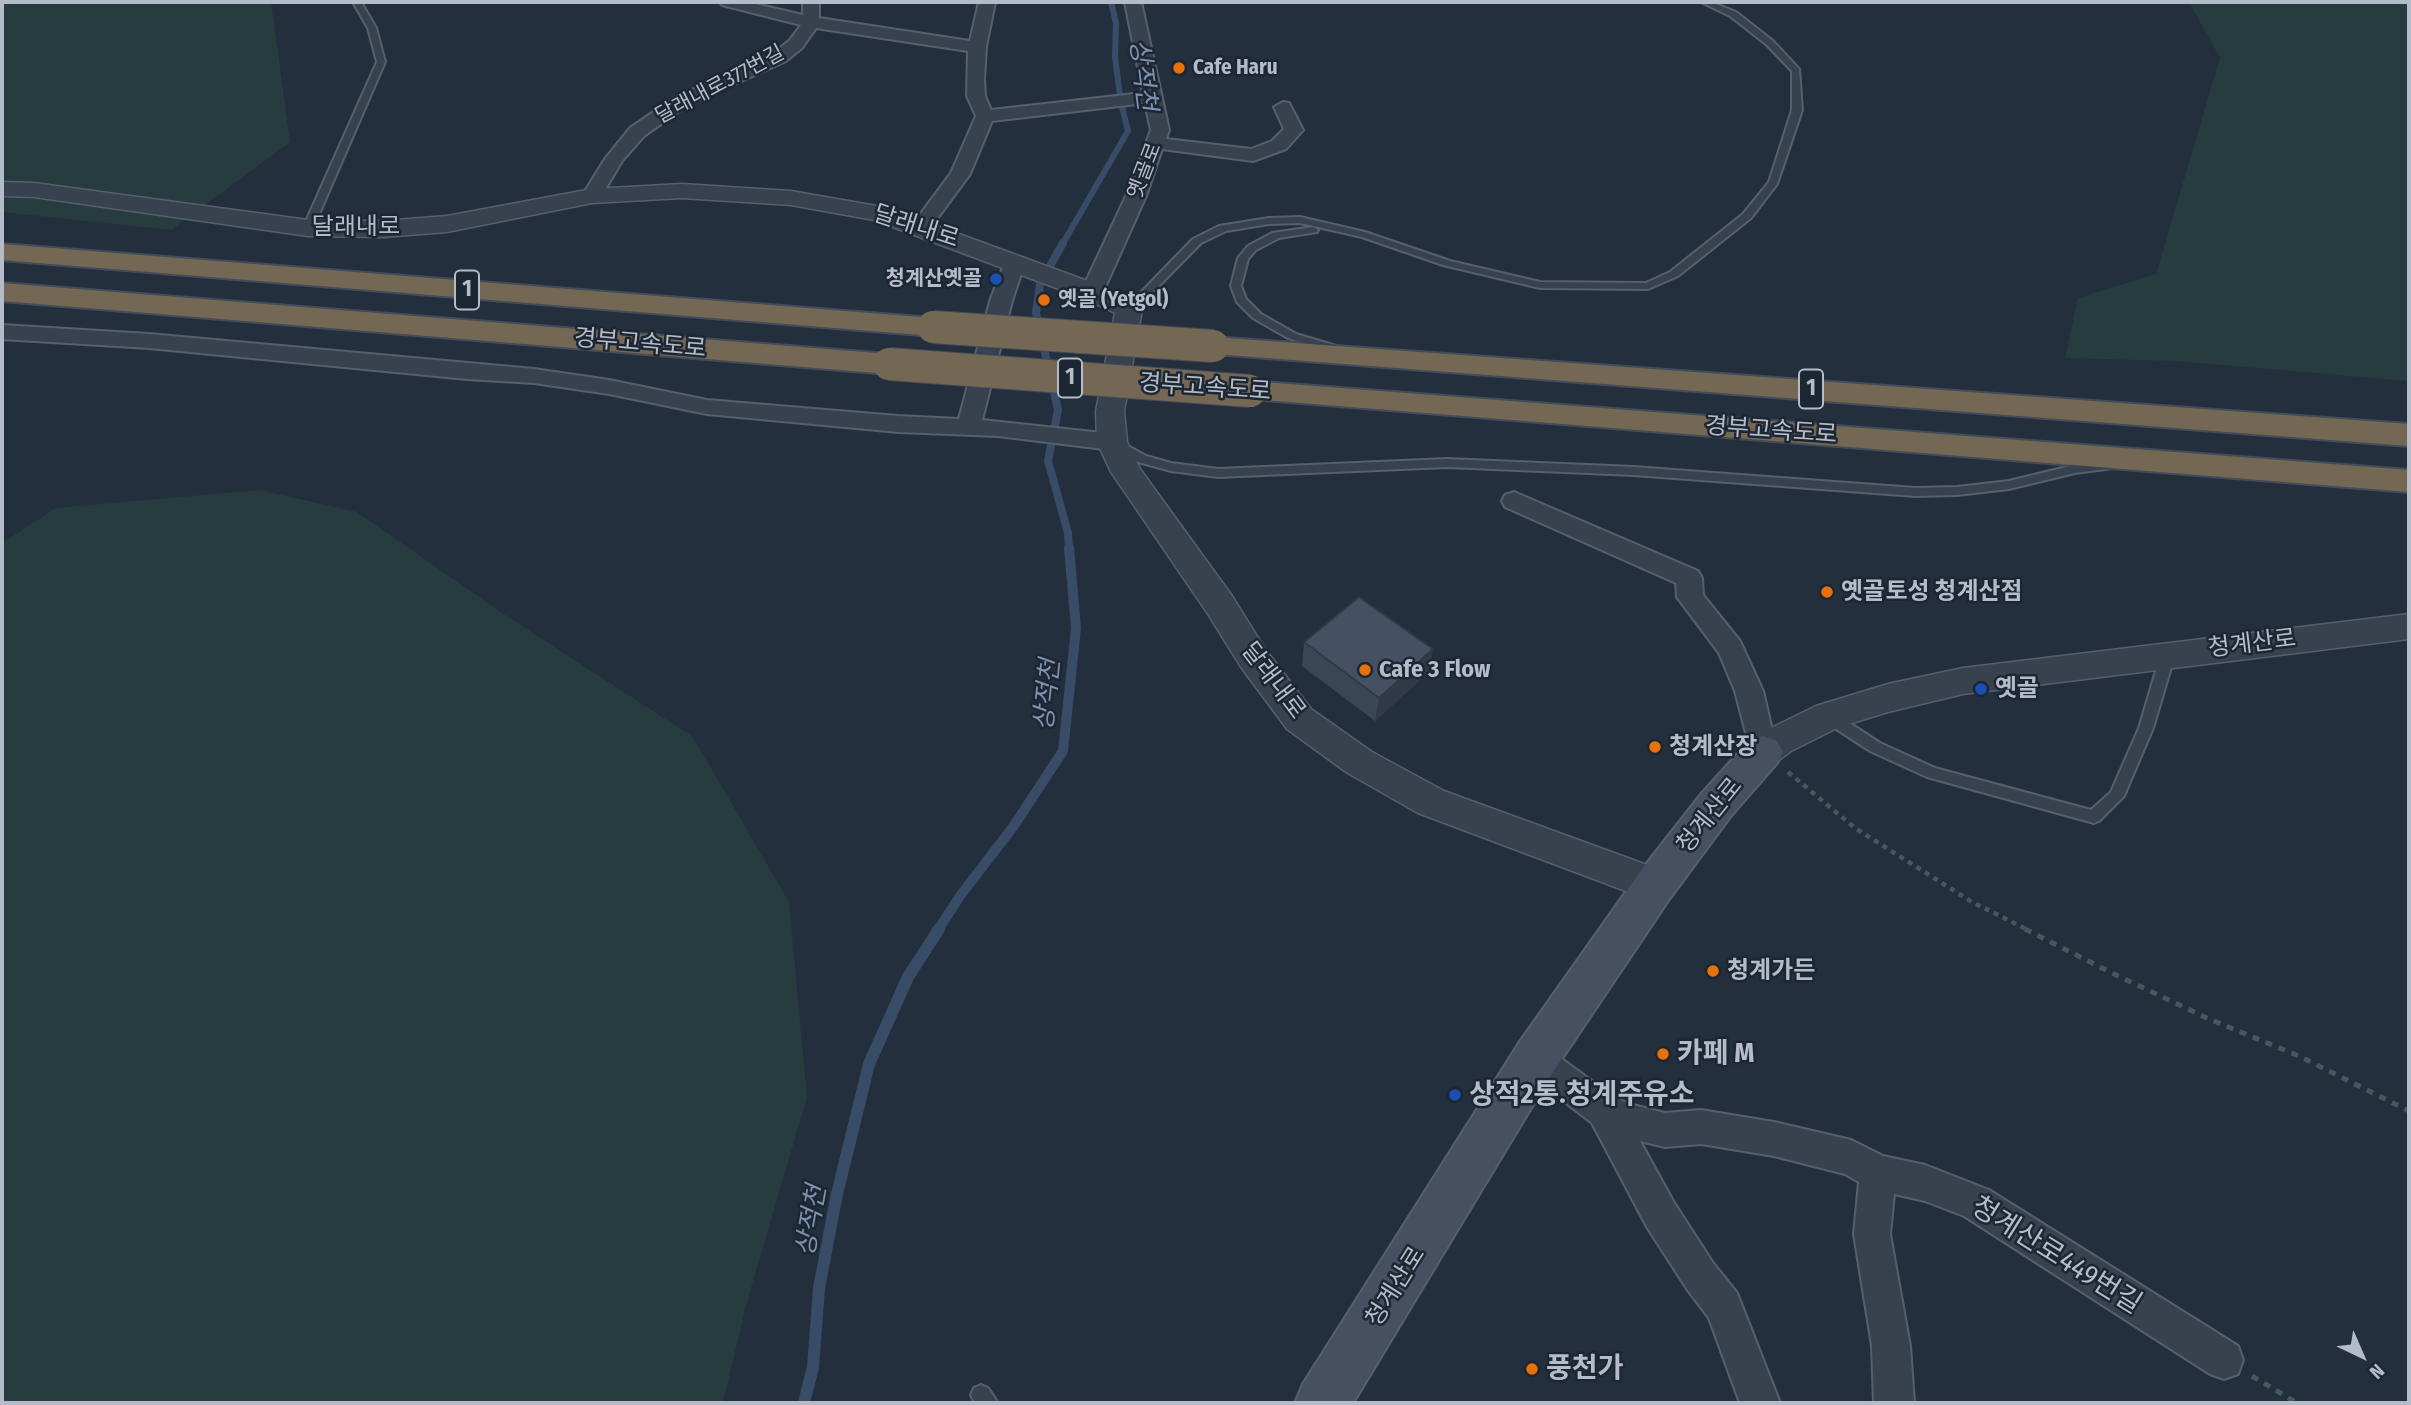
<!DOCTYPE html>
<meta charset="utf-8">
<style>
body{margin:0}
#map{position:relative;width:2411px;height:1405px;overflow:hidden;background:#242f3e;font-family:"Fira Sans Condensed",sans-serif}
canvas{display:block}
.frame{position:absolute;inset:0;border:4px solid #b4bcc9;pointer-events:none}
.north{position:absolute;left:2327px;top:1321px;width:70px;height:70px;-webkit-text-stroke:5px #1d2633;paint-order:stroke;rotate:136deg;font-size:19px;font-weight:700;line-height:28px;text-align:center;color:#b4bcc9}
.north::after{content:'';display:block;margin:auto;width:24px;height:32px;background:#b4bcc9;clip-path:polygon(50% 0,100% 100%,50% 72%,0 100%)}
</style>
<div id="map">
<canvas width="2411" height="1405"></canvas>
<div class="frame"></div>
<div class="north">N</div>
</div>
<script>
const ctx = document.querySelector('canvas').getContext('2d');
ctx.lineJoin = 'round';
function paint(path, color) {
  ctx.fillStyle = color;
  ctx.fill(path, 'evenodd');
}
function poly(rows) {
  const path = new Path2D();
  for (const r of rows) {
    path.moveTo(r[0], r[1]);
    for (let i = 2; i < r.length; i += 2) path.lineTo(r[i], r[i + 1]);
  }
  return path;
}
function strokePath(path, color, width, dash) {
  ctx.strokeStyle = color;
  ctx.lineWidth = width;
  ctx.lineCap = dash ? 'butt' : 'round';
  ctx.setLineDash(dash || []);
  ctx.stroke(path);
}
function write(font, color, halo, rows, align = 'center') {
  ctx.font = font + ' "Fira Sans Condensed","Noto Sans KR",sans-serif';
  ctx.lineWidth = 5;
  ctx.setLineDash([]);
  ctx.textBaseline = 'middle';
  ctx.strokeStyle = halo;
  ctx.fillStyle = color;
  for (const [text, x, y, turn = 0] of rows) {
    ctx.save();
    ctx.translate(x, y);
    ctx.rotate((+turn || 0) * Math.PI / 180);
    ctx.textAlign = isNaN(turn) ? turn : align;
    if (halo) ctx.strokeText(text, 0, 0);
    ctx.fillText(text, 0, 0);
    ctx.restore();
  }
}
paint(poly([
 [2,2,271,2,290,142,171,230,2,212],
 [2189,2,2409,2,2409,381,2176,361,2065,358,2078,298,2156,274,2220,58],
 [260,490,357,512,499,611,693,737,789,902,807,1097,746,1305,723,1403,2,1403,2,543,56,508]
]), '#263c3f');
strokePath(poly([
 [1062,245,1128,131,1121,103,1115,57,1116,23,1111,2]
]), '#394c67', 6);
strokePath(poly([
 [1063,243,1040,284,1036,313,1058,410,1048,461,1068,533,1069,550]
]), '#394c67', 8);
strokePath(poly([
 [938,930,960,896,1013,827,1063,751,1076,628,1069,548]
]), '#394c67', 10);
strokePath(poly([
 [804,1403,813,1367,819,1288,837,1194,869,1064,908,977,939,929]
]), '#394c67', 12);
const service = poly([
 [353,2,361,2,376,28,385,62,313,228,308,231,303,228,377,62,368,28,353,2],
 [1701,2,1711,2,1736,12,1773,41,1799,69,1802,110,1777,184,1751,218,1678,276,1648,289,1540,288,1443,265,1362,237,1300,223,1269,224,1226,231,1201,243,1133,312,1125,312,1124,310,1193,239,1219,226,1269,218,1300,217,1365,232,1450,261,1540,282,1646,283,1670,272,1743,214,1769,182,1792,110,1792,71,1767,45,1730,16,1701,2],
 [1313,227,1318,230,1317,232,1279,238,1256,250,1248,259,1241,286,1246,299,1261,314,1296,334,1343,348,1343,352,1339,353,1288,338,1253,318,1237,302,1231,286,1238,258,1248,246,1272,233,1313,227],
 [1117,440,1146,456,1171,463,1218,469,1447,459,1634,467,1915,488,1957,487,2009,481,2075,465,2113,460,2119,464,2113,468,2075,473,2009,489,1957,495,1915,496,1634,475,1447,467,1218,477,1171,471,1138,462,1113,447,1111,444,1117,440],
 [2168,649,2175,654,2153,728,2124,796,2099,821,2094,823,1927,777,1870,751,1824,721,1822,717,1824,713,1829,711,1834,713,1880,743,1935,768,2091,810,2111,792,2139,728,2161,654,2168,649],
 [981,1385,988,1388,998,1403,975,1403,971,1395,974,1388,981,1385]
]);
const minor = poly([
 [720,2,747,2,803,15,803,2,819,2,819,18,970,41,979,2,995,2,986,47,984,79,985,96,991,110,1143,93,1125,2,1141,2,1169,130,1166,139,1251,149,1272,141,1284,129,1274,107,1283,102,1289,103,1303,130,1286,149,1253,161,1162,149,1146,196,1103,292,1099,296,1092,298,1085,296,1081,292,1126,196,1151,130,1145,103,992,121,970,174,928,231,921,233,914,231,911,227,951,173,976,116,967,96,968,51,816,28,802,48,786,61,686,106,644,136,622,161,599,200,585,200,582,196,605,159,630,128,674,98,774,53,790,40,801,25,722,5,720,2],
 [1015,256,1022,258,1025,262,1012,301,982,420,1112,434,1120,436,1124,442,1120,448,1112,450,998,436,898,432,707,414,609,394,534,383,467,379,149,348,2,339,2,325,149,334,534,369,609,380,707,400,898,416,959,419,990,301,1005,262,1008,258,1015,256],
 [1514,492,1698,571,1702,578,1703,595,1740,641,1763,691,1777,752,1773,760,1763,764,1753,760,1735,691,1719,653,1677,597,1676,583,1505,507,1502,501,1505,495,1514,492],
 [1535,1043,1547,1048,1615,1098,1633,1105,1665,1113,1701,1110,1774,1122,1851,1140,1883,1156,1925,1165,1989,1190,2238,1346,2243,1360,2238,1374,2224,1379,2210,1374,1964,1216,1925,1201,1894,1194,1890,1234,1910,1346,1914,1403,1874,1403,1872,1346,1854,1234,1859,1182,1845,1174,1774,1156,1701,1144,1665,1147,1640,1141,1673,1201,1713,1263,1737,1293,1780,1403,1740,1403,1709,1318,1687,1289,1647,1227,1592,1123,1523,1070,1518,1059,1523,1048,1535,1043]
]);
const tertiary = poly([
 [2,182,34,183,308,220,383,221,447,216,592,189,682,184,791,191,888,208,1101,286,1138,304,1142,310,1124,411,1127,442,1140,469,1232,596,1265,649,1311,709,1372,752,1444,791,1669,873,1674,885,1669,897,1655,902,1418,813,1346,772,1287,729,1241,667,1208,614,1111,472,1097,442,1096,411,1115,313,1083,298,874,220,791,205,682,198,592,203,447,232,383,237,308,236,34,197,2,196,2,182],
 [2409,614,2409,639,1963,694,1888,712,1839,727,1791,751,1776,762,1763,767,1750,762,1745,752,1750,742,1765,731,1816,706,1888,684,1963,668,2409,614]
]);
const secondary = poly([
 [1763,736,1777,741,1783,752,1777,763,1730,817,1670,898,1551,1075,1353,1403,1295,1403,1303,1384,1519,1043,1640,872,1702,793,1749,741,1763,736]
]);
const motorway = poly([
 [2,244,933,318,944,321,948,327,944,333,933,336,2,260,2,244],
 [2,283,889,354,900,357,904,364,900,371,889,374,2,301,2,283],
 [1213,337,2409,424,2409,446,1202,353,1198,346,1202,339,1213,337],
 [1250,381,2409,470,2409,492,1239,398,1234,391,1239,384,1250,381]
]);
strokePath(service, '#565f6c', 4);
strokePath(minor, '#565f6c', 4);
strokePath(tertiary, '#565f6c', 3);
strokePath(secondary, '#565f6c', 4);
strokePath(motorway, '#434c59', 4);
strokePath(poly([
 [1788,772,1855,828,1972,902,2028,930]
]), '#44595c', 4.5, [5, 5]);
strokePath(poly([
 [2025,929,2112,973,2209,1019,2299,1056,2409,1111],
 [2252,1376,2297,1403]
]), '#44595c', 5, [7, 7]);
paint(service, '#38414e');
paint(minor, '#38414e');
paint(tertiary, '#38414e');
paint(secondary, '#465061');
paint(motorway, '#746855');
const motorwayBridge = poly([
 [933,327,1213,346],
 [889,364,1250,391]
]);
strokePath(motorwayBridge, '#434c59', 34, []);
strokePath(motorwayBridge, '#746855', 32);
paint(poly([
 [1304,642,1433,649,1428,673,1375,721,1302,666]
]), '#3b4654');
paint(poly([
 [1433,649,1428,673,1375,721,1379,698]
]), '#303945');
const building = poly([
 [1359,597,1433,649,1379,698,1304,642,1359,597]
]);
paint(building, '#455162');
strokePath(building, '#303945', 2);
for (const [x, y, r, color] of [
 [1179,68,7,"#e8710a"],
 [996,279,7,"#1a4fb4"],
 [1044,300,7,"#e8710a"],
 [1827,592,7,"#e8710a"],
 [1365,670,7,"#e8710a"],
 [1981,689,7,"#1a4fb4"],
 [1655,747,7,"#e8710a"],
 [1713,971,7,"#e8710a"],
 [1663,1054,7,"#e8710a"],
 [1455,1095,7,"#1a4fb4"],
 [1532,1369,7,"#e8710a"]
]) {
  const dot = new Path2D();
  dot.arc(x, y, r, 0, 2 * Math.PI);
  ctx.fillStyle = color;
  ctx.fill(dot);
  strokePath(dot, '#1d2633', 2.5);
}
write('bold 21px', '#b4bcc9', '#1d2633', [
 ["Cafe Haru",1193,68],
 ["청계산옛골",982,279,"right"],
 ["옛골 (Yetgol)",1058,300]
], 'left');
write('21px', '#b4bcc9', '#1d2633', [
 ["달래내로377번길",720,85,-28],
 ["옛골로",1145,171,-69]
]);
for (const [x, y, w] of [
 [467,290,24],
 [1070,378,24],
 [1811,389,24]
]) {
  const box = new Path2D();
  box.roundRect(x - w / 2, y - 19.5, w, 39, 5);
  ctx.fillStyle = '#1d2633';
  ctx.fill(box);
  strokePath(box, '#b4bcc9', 2);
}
write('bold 23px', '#b4bcc9', null, [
 ["1",467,290],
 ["1",1070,378],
 ["1",1811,389]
]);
write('24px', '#b4bcc9', '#1d2633', [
 ["달래내로",356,227],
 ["달래내로",916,227,18],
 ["경부고속도로",640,344,5],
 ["경부고속도로",1205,388,4],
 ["경부고속도로",1771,431,4],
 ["청계산로",2252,644,-7],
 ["달래내로",1273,681,53],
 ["청계산로",1710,816,-51],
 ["청계산로",1396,1287,-58]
]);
write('bold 24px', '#b4bcc9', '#1d2633', [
 ["옛골토성 청계산점",1841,592],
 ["Cafe 3 Flow",1379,670],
 ["옛골",1995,689],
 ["청계산장",1669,747],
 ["청계가든",1727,971]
], 'left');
write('italic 26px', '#7c92b1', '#1d2633', [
 ["상적천",1142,75,83],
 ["상적천",1048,695,-84],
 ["상적천",812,1221,-80]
]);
write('bold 28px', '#b4bcc9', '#1d2633', [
 ["카페 M",1677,1054],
 ["상적2통.청계주유소",1469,1095],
 ["풍천가",1546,1369]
], 'left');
write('28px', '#b4bcc9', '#1d2633', [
 ["청계산로449번길",2056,1256,32]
]);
</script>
